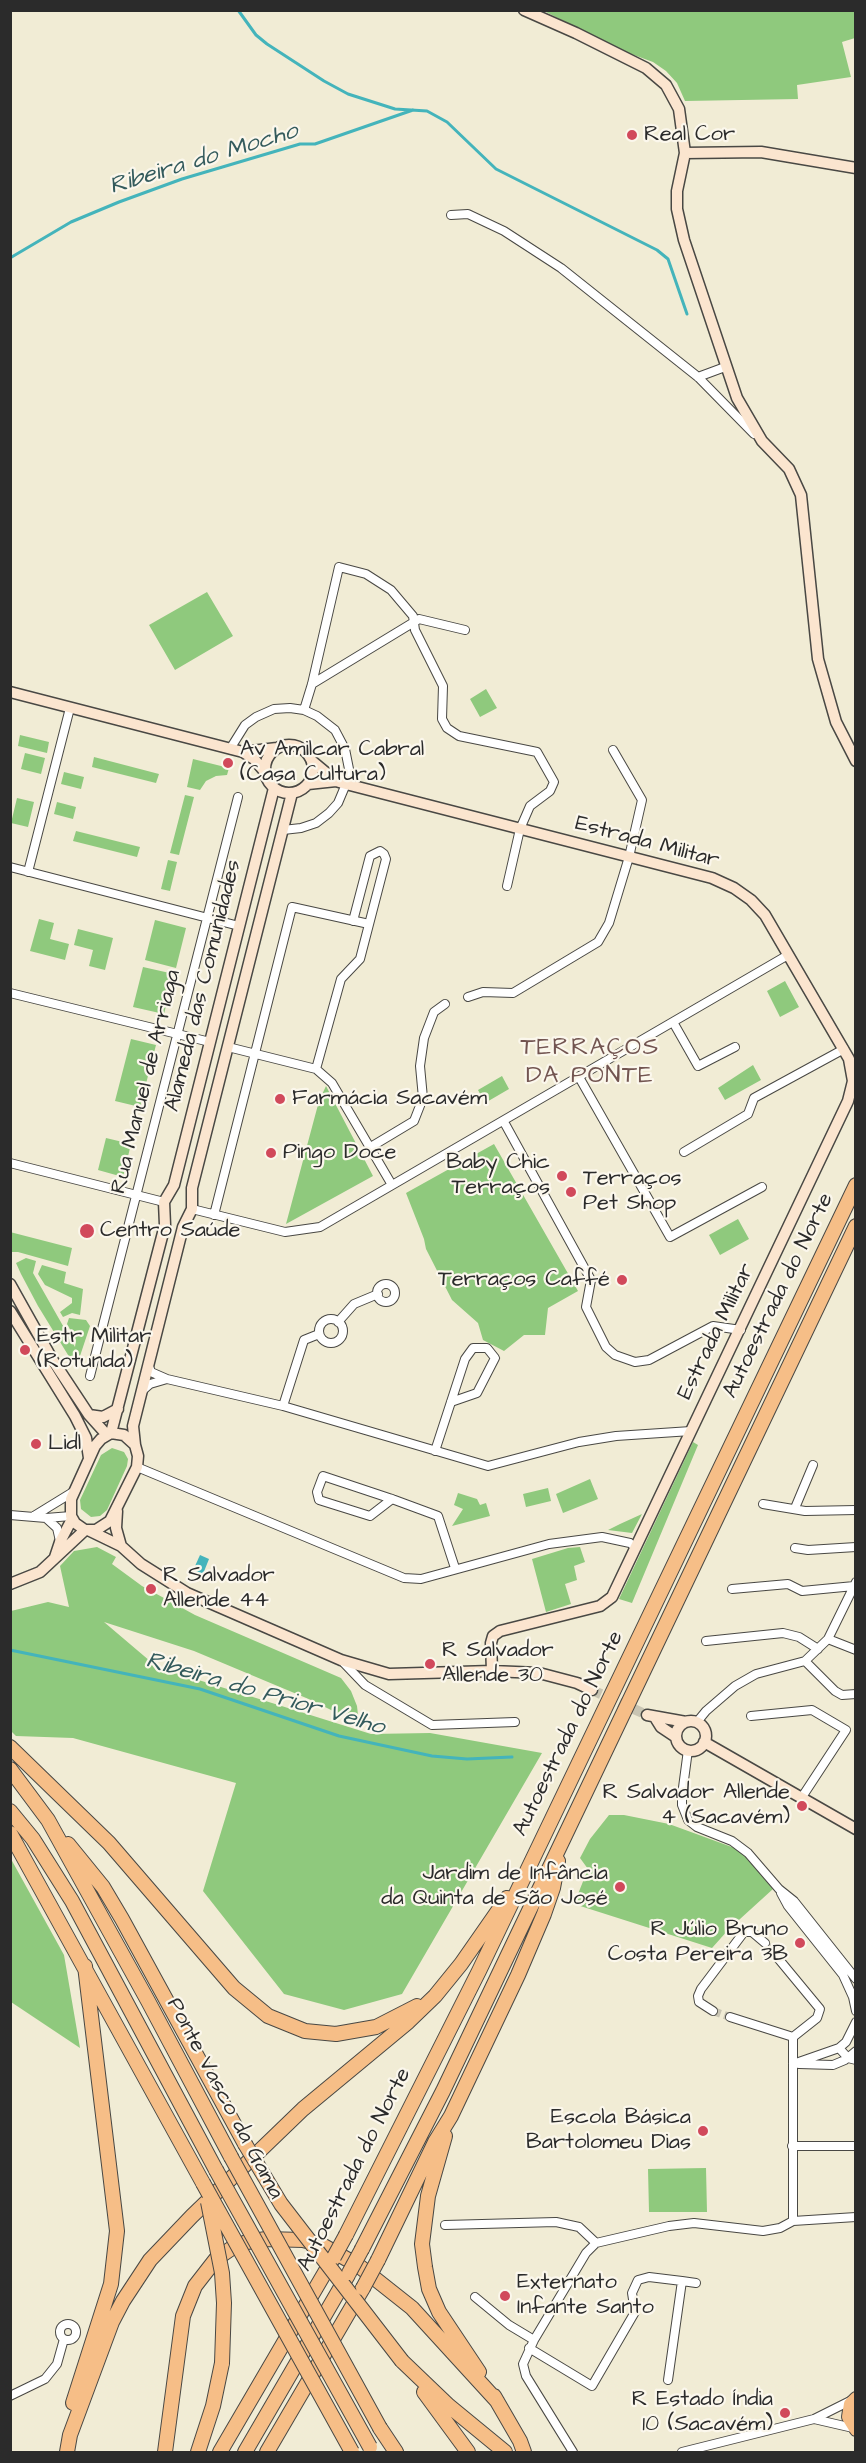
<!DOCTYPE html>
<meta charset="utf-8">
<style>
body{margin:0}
#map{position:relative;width:866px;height:2463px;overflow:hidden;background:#f1ecd5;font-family:"Architects Daughter",sans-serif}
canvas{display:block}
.frame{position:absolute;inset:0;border:12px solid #2b2b2b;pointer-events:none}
</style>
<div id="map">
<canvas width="866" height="2463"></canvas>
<div class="frame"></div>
</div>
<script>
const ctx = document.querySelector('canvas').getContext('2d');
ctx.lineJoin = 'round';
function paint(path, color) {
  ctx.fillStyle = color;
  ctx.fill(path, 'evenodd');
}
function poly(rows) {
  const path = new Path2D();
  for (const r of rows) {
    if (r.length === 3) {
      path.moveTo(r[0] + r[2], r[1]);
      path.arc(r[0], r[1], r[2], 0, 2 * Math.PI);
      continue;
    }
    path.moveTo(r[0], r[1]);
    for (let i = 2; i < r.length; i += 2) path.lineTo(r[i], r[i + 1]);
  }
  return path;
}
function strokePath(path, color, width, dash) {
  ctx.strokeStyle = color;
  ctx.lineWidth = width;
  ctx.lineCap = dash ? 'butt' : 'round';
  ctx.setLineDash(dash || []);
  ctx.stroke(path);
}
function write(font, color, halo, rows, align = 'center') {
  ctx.font = font + ' "Architects Daughter",sans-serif';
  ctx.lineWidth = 4.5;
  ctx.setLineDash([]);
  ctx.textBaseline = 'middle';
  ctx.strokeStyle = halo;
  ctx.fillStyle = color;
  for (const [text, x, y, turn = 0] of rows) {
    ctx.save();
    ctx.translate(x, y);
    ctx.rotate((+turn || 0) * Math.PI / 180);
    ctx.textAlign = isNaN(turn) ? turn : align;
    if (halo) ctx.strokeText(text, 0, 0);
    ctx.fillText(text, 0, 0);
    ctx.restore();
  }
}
paint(poly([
 [544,11,855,11,855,38,842,42,851,77,797,85,798,99,685,101,677,83,666,71,653,62,623,51],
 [207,592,233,636,175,670,149,625],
 [486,689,497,708,480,717,470,699],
 [20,735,49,742,47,753,18,746],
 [25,753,45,758,41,774,21,769],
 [94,757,159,774,156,783,92,767],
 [193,759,229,768,227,775,216,776,206,781,200,790,187,787],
 [64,772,84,777,81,789,61,784],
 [185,795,194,797,179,855,170,853],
 [17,798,34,802,28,827,11,823],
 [57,802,76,807,73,819,54,814],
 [76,831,140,847,137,857,73,841],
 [168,860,177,862,170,891,161,889],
 [39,919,54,923,50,939,69,944,65,960,30,951],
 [155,920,186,928,176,968,145,960],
 [78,929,113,938,105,970,89,966,93,950,74,945],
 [143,967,174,974,164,1014,133,1007],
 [785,981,799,1007,780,1017,767,991],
 [131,1039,156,1045,140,1107,115,1101],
 [753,1065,761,1080,725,1100,718,1088],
 [502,1076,509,1089,485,1103,478,1090],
 [326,1086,373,1176,286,1224,319,1101],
 [106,1138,131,1144,123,1177,98,1170],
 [494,1144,578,1291,548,1308,545,1335,524,1335,504,1351,483,1340,478,1323,452,1300,426,1249,424,1239,406,1193],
 [738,1219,749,1239,720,1255,709,1235],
 [10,1232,72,1248,68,1266,18,1252,11,1252],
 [26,1258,36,1261,33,1273,75,1347,76,1340,67,1324,69,1318,86,1320,90,1326,76,1368,38,1306,21,1274,16,1263],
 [42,1265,66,1272,64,1283,83,1289,80,1315,72,1313,63,1317,60,1312,72,1303,72,1298,45,1285,38,1274],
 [693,1442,698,1445,632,1603,619,1599],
 [112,1448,124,1452,128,1459,127,1466,107,1510,100,1516,91,1517,81,1509,80,1500,101,1455],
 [590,1479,598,1499,563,1513,556,1494],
 [548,1488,551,1501,526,1507,523,1494],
 [458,1493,477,1499,480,1505,486,1503,490,1516,452,1526,463,1509,454,1505],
 [642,1514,632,1533,608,1530,620,1524],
 [97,1547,116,1557,112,1564,142,1586,195,1615,341,1678,351,1691,357,1706,359,1724,311,1700,194,1651,104,1622,157,1667,371,1734,430,1733,542,1753,402,1994,344,2010,284,1994,203,1891,236,1783,73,1738,16,1736,11,1731,11,1611,48,1602,69,1607,60,1566,74,1551],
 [580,1547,585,1562,574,1566,577,1580,565,1584,571,1604,546,1612,532,1559,568,1548],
 [609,1815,624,1815,669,1824,740,1850,773,1889,729,1929,712,1948,574,1904,588,1869,580,1858,590,1839],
 [11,1859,64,1955,80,2048,11,2002],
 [706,2168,707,2212,649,2212,648,2169]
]), '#8fc97d');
paint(poly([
 [200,1555,209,1559,201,1579,191,1575]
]), '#44b4bb');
strokePath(poly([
 [238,10,256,35,267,44,324,81,348,94,395,109,427,111,447,122,496,169,657,250,668,259,687,314],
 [10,258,71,222,119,202,182,179,300,144,315,144,413,110],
 [10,1650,200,1689,339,1736,432,1756,467,1759,512,1757]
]), '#44b4bb', 3);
strokePath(poly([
 [765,1943,777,1957],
 [713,2011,730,2017]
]), '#c9c5b3', 8, [8, 4]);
strokePath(poly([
 [592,1690,647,1715]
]), '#c9c5b3', 10, [10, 5]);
const street = poly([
 [451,215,468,214,504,231,561,268,698,377,754,434],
 [698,377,725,367],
 [312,684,419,619,465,630],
 [304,710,312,684,339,567,366,574,391,590,413,616,415,630,443,686,442,719,447,728,459,736,537,752,554,782,550,791,530,806,520,829,507,886],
 [230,749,245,725,256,717,274,709,290,708,304,710,317,716,335,730,345,749,349,769,346,784,338,803,329,813,316,823,301,828,283,830],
 [10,867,239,926],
 [28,872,70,708],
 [10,993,210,1042],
 [468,997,483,992,513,993,598,942,609,923,629,857,642,800,613,750],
 [673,1022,698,1066,735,1047],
 [228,1047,316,1069,332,1083,392,1185],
 [316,1069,341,979,360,959,386,859,384,854,380,851,370,856,353,921],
 [579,1077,670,1237,762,1187],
 [504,1122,591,1280,586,1307,606,1347,615,1355,635,1362,649,1360,713,1326,741,1330],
 [369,1148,414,1121,423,1098,420,1066,424,1038,434,1012,445,1004],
 [684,1152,748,1114,754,1098,844,1049],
 [10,1163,164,1202],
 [192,1209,285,1232,320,1227,788,955],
 [214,1215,292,907,369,924],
 [386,1293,9],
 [331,1331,12],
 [338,1322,354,1304,378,1294],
 [148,1364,151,1372,167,1379,283,1406,488,1466,579,1442,616,1436,691,1431],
 [90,1376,238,797],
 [142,1391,150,1384,167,1379],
 [283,1406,304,1340,319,1334],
 [435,1451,465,1359,473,1348,487,1348,495,1358,477,1393,451,1402],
 [137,1467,404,1578,421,1579,549,1544,602,1537,630,1543,635,1547],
 [392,1499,370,1516,319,1500,317,1492,323,1476,392,1499,438,1516,455,1568],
 [763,1504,805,1511,856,1510],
 [795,1508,813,1465],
 [10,1515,46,1518,71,1516],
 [34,1516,73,1492],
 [46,1518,57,1528,60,1541],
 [795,1548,808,1550,856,1547],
 [732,1589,788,1584,802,1591,854,1586],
 [828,1639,856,1650],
 [706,1641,783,1633,799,1637,818,1649],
 [342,1661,365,1685,432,1725,515,1722],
 [805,1661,835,1691,842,1695,856,1694],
 [751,1716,812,1710,846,1730,802,1797],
 [697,1722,706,1711,735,1686,756,1674,805,1661,828,1639,856,1582],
 [688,1750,682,1795,682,1805,688,1820,697,1827,732,1841,748,1853,779,1889,794,1901,856,1979],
 [781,1893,788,1906,843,1975,853,1997,856,2011],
 [713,2011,699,2002,698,1996,701,1989,744,1932,752,1932,765,1943],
 [730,2017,793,2037,817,2018,820,2009,777,1957],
 [793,2037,793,2221],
 [839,2048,848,2058,856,2060],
 [793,2064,839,2048,846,2042,856,2022],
 [799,2064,833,2065,845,2060,856,2051],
 [792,2146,856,2146],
 [445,2225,556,2222,579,2227,596,2243],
 [682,2281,696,2283],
 [475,2297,509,2325,534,2340],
 [68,2332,8],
 [529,2348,592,2386,635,2312,632,2293,638,2280,649,2277,682,2281,668,2380],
 [10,2396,45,2379,57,2364,64,2339],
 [814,2419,853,2428],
 [573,2452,526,2376,523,2364,534,2340,586,2253,596,2243,669,2226,694,2223,763,2231,780,2228,793,2221,856,2217],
 [682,2452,814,2419,852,2400]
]);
const secondary = poly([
 [524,10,576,33,646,68,666,85,679,109,685,153,677,191,677,209,684,240,737,398,762,441,789,469,801,495,818,659,836,722,856,761],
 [685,153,761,152,856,168],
 [10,692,243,752,254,759,265,772],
 [289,769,24],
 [243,752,277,748],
 [312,761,336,781],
 [308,784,336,781,346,784,712,878,734,888,751,900,765,915,849,1059,853,1081,848,1101,612,1597,600,1606,500,1631,493,1636,491,1643,492,1671],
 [10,1284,52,1359,89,1415,107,1435],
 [10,1311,75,1416,86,1438,89,1458],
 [89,1415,103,1417,118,1409],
 [111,1433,165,1225,164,1202,174,1185,274,788],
 [111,1433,124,1435,135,1445,138,1456,137,1467,110,1521,96,1530,85,1530,75,1523,71,1516,71,1499,95,1446,101,1439,111,1433],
 [135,1445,133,1426,183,1227,192,1209,192,1188,292,793],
 [117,1511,116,1528,121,1546],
 [90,1531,121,1546,141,1564,187,1593,341,1660,389,1674,492,1671,539,1673,577,1683,592,1690],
 [55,1557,60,1542,72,1519],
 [10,1584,40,1572,85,1530],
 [647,1715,686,1722],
 [656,1719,661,1727,676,1737],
 [691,1736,15],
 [704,1742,856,1829]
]);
const primary = poly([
 [856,2398,850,2404,848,2417,856,2430]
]);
const highway = poly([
 [10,1747,109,1843,234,1988,268,2016,305,2031,336,2034,376,2027,417,2006],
 [10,1769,48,1820,148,2001,231,2157],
 [10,1811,33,1839,72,1901,216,2170],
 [10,1833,203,2183],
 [68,1844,103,1887,122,1919,245,2144],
 [445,2136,428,2196,422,2244,425,2267,429,2289,439,2312,479,2372],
 [346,2235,479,1971,856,1185],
 [362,2249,443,2091,856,1226],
 [378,2260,435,2142,451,2116,518,1975,544,1914,553,1888,558,1861],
 [402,2361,449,2406,505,2452],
 [424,2392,468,2452],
 [494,2396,520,2441,524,2452],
 [73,2403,111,2284,117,2231,85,1966],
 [380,2428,396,2452],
 [67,2452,70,2435,112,2322,123,2301,150,2260,192,2216,303,2109,408,2022,435,1996,461,1964,507,1898],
 [165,2452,183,2316,195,2286,216,2259,232,2248,247,2242,266,2239,303,2240,322,2245,359,2266,412,2308,497,2401],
 [198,2452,213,2406,222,2363],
 [220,2452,334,2257],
 [245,2452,348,2275],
 [267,2452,363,2288]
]);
strokePath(street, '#494844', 10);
strokePath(secondary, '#494844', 13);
strokePath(primary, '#494844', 14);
strokePath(highway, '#494844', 16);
strokePath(street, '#fff', 8);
strokePath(secondary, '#fbe5cf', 10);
strokePath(primary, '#f6be87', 12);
strokePath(highway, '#f6be87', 14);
const highwayBridge = poly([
 [245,2144,281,2204,402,2361],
 [231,2157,380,2428],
 [216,2170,370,2447],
 [203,2183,352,2452],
 [208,2202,222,2273,224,2303,222,2363],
 [334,2257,346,2235],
 [349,2273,362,2249],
 [363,2288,378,2260]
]);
strokePath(highwayBridge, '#494844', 16, []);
strokePath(highwayBridge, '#f6be87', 14);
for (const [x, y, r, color] of [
 [632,135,6,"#d1495b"],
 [228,763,6,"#d1495b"],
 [280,1099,6,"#d1495b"],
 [271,1153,6,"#d1495b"],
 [562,1176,6,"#d1495b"],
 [571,1192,6,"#d1495b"],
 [87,1231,8,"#d1495b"],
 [622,1280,6,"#d1495b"],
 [25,1350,6,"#d1495b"],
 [36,1444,6,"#d1495b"],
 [151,1589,6,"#d1495b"],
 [430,1664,6,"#d1495b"],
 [802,1806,6,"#d1495b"],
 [620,1887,6,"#d1495b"],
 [800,1943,6,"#d1495b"],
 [703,2131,6,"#d1495b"],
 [505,2296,6,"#d1495b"],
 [785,2413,6,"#d1495b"]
]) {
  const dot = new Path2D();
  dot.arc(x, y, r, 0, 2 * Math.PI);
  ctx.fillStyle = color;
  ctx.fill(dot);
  strokePath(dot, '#fbf7ec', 2);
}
write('22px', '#2b2b2b', '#fbf7ec', [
 ["Real Cor",644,135],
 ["Av Amilcar Cabral",240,750],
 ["(Casa Cultura)",240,775],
 ["Farmácia Sacavém",292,1099],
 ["Pingo Doce",283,1153],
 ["Baby Chic",550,1163,"right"],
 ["Terraços",550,1188,"right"],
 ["Terraços",583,1179],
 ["Pet Shop",583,1204],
 ["Centro Saúde",100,1231],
 ["Terraços Caffé",610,1280,"right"],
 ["Estr Militar",37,1337],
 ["(Rotunda)",37,1362],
 ["Lidl",48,1444],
 ["R Salvador",163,1576],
 ["Allende 44",163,1601],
 ["R Salvador",442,1651],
 ["Allende 30",442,1676],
 ["R Salvador Allende",790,1793,"right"],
 ["4 (Sacavém)",790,1818,"right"],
 ["Jardim de Infância",608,1874,"right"],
 ["da Quinta de São José",608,1899,"right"],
 ["R Júlio Bruno",788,1930,"right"],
 ["Costa Pereira 3B",788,1955,"right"],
 ["Escola Básica",691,2118,"right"],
 ["Bartolomeu Dias",691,2143,"right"],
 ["Externato",517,2283],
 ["Infante Santo",517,2308],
 ["R Estado Índia",773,2400,"right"],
 ["10 (Sacavém)",773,2425,"right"]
], 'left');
write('22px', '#2b2b2b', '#fbf7ec', [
 ["Estrada Militar",647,843,15],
 ["Alameda das Comunidades",204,986,-76],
 ["Rua Manuel de Arriaga",147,1082,-76],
 ["Autoestrada do Norte",779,1296,-64],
 ["Estrada Militar",717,1332,-64],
 ["Autoestrada do Norte",569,1734,-64],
 ["Ponte Vasco da Gama",224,2099,62],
 ["Autoestrada do Norte",355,2170,-63]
]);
write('italic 24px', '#345b5d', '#fbf7ec', [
 ["Ribeira do Mocho",204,160,-17],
 ["Ribeira do Prior Velho",265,1695,16]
]);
ctx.letterSpacing = '1.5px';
write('24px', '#725450', '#fbf7ec', [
 ["TERRAÇOS",590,1049],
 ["DA PONTE",590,1077]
]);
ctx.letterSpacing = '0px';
</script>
